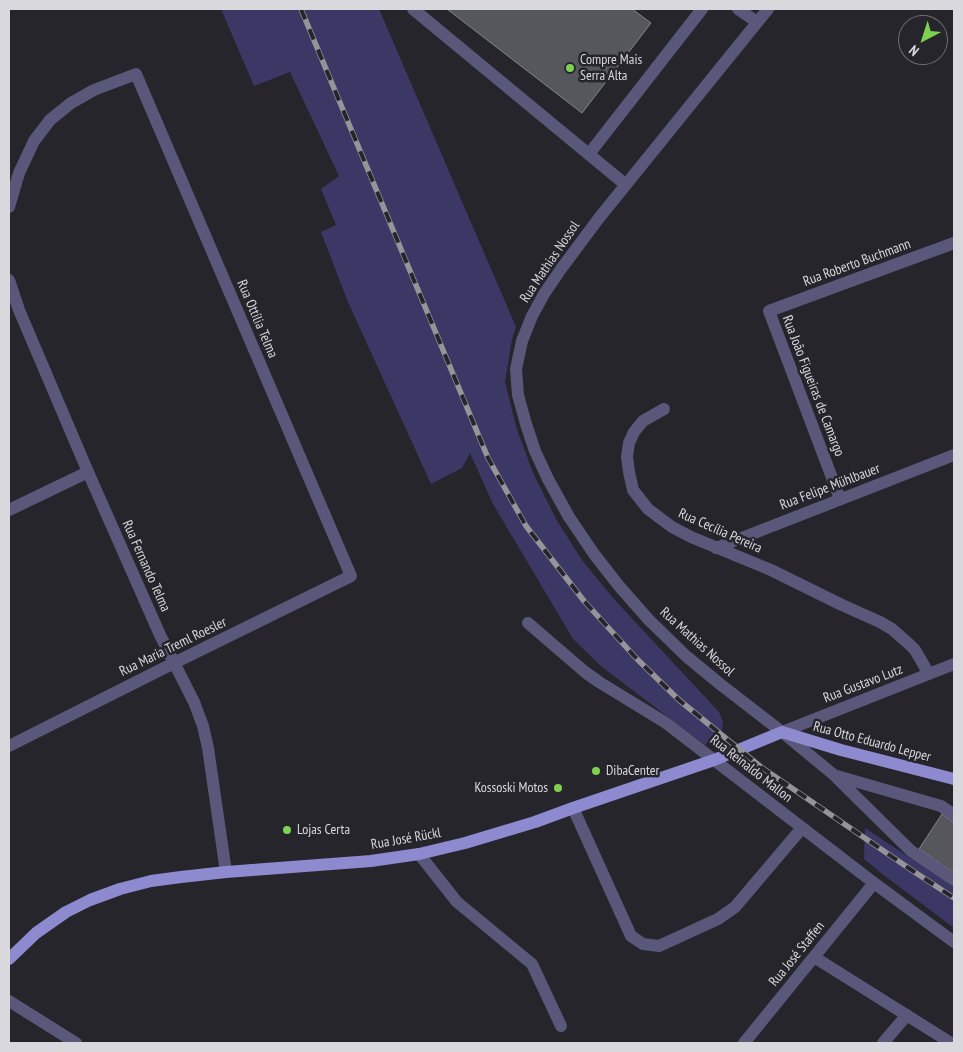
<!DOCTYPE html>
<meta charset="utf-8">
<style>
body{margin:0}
#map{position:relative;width:963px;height:1052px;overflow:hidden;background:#25252b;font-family:"PT Sans Narrow",sans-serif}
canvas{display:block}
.frame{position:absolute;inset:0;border:10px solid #d8d8dd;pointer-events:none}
.north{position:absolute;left:898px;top:15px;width:50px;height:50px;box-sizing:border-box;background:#25252b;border:1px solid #6d6d72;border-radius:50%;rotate:220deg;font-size:14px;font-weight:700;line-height:20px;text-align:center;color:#d8d8dd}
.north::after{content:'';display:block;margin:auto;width:18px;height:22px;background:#80d051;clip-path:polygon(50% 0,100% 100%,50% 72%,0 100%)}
</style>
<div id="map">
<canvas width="963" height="1052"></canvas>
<div class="frame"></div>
<div class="north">N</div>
</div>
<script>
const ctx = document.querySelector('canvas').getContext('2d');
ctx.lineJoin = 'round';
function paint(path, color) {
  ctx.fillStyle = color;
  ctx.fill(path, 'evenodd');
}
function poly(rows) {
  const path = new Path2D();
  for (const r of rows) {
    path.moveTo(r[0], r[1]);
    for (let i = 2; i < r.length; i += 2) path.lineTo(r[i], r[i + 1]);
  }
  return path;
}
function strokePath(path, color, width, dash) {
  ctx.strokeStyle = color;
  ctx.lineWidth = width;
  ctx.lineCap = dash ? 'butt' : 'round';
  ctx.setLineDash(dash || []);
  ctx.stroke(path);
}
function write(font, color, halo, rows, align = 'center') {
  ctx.font = font + ' "PT Sans Narrow",sans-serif';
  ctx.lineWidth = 5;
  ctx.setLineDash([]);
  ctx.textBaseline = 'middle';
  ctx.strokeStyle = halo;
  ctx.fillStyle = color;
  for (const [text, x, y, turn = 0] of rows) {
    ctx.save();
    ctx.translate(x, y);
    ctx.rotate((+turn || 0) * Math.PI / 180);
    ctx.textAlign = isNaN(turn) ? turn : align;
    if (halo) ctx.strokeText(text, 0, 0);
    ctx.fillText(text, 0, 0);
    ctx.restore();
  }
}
paint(poly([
 [221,9,379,9,516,327,512,339,505,382,517,430,534,475,556,519,582,560,613,598,719,712,723,722,722,730,705,745,602,667,573,639,493,504,470,453,462,468,431,484,348,302,321,232,336,225,321,189,339,176,290,72,254,86],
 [865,828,954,887,954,928,881,873,864,859]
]), '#3c3866');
const building = poly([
 [447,9,632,9,651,23,582,113,447,9],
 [942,814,954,823,954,873,919,849,942,814]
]);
paint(building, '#56565d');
strokePath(building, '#85858d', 1);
strokePath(poly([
 [413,9,626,185],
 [738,9,757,22],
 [768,9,599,218,561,269,544,294,532,316,522,341,516,369,518,395,526,424,535,451,548,479,569,517,594,554,619,586,649,620,686,656,720,684,782,732,834,775,911,851,954,880],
 [589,154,702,9],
 [9,207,19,173,34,141,50,120,71,103,94,90,136,74,351,576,174,663,9,746],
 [9,280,19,310,88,472,160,635,194,702,203,726,208,748,226,872],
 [664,409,643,421,634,432,629,443,627,457,629,472,633,490,648,509,672,527,691,537,771,570,842,605,880,622,892,629,909,644,915,650,929,674],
 [840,499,769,311,954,243],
 [9,510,88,472],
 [716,548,954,455],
 [528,623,585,672,599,682,666,723,874,883,954,942],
 [782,732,954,664],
 [837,776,941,806,954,815],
 [573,808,631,936,643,944,659,946,718,919,735,907,802,828],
 [419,854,457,902,532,964,561,1026],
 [814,957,951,1043],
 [9,1001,76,1043],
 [744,1043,874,883],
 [883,1043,907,1015]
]), '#59587a', 12);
strokePath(poly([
 [9,959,36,933,66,912,90,900,120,889,151,881,181,877,226,872,371,861,419,854,465,843,535,822,573,808,714,760,782,732,841,750,954,779]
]), '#8d8acf', 12);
const rail = poly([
 [301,9,488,458,526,526,584,601,637,659,679,700,761,767,910,869,954,898]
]);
strokePath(rail, '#949499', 5.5);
strokePath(rail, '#25252b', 4, [11]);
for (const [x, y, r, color] of [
 [570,68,5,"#80d051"],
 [596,771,5,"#80d051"],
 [558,788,5,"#80d051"],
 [287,830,5,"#80d051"]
]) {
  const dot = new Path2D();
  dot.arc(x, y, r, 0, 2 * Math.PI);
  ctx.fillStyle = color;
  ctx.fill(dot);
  strokePath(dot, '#25252b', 2);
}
write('14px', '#d8d8dd', '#25252b', [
 ["Compre Mais",580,60],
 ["Serra Alta",580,76],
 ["DibaCenter",606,771],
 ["Kossoski Motos",548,788,"right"],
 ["Lojas Certa",297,830]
], 'left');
write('14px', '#d8d8dd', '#25252b', [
 ["Rua Mathias Nossol",550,262,-56],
 ["Rua Roberto Buchmann",857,263,-20],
 ["Rua Ottília Telma",257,319,67],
 ["Rua João Figueiras de Camargo",813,386,69],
 ["Rua Felipe Mühlbauer",830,487,-21],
 ["Rua Cecília Pereira",720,531,24],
 ["Rua Fernando Telma",146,566,66],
 ["Rua Mathias Nossol",697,642,42],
 ["Rua Maria Treml Roesler",173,647,-26],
 ["Rua Gustavo Lutz",863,684,-21],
 ["Rua Otto Eduardo Lepper",872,742,15],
 ["Rua Reinaldo Mallon",751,769,38],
 ["Rua José Rückl",406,839,-10],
 ["Rua José Staffen",797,954,-51]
]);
</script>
